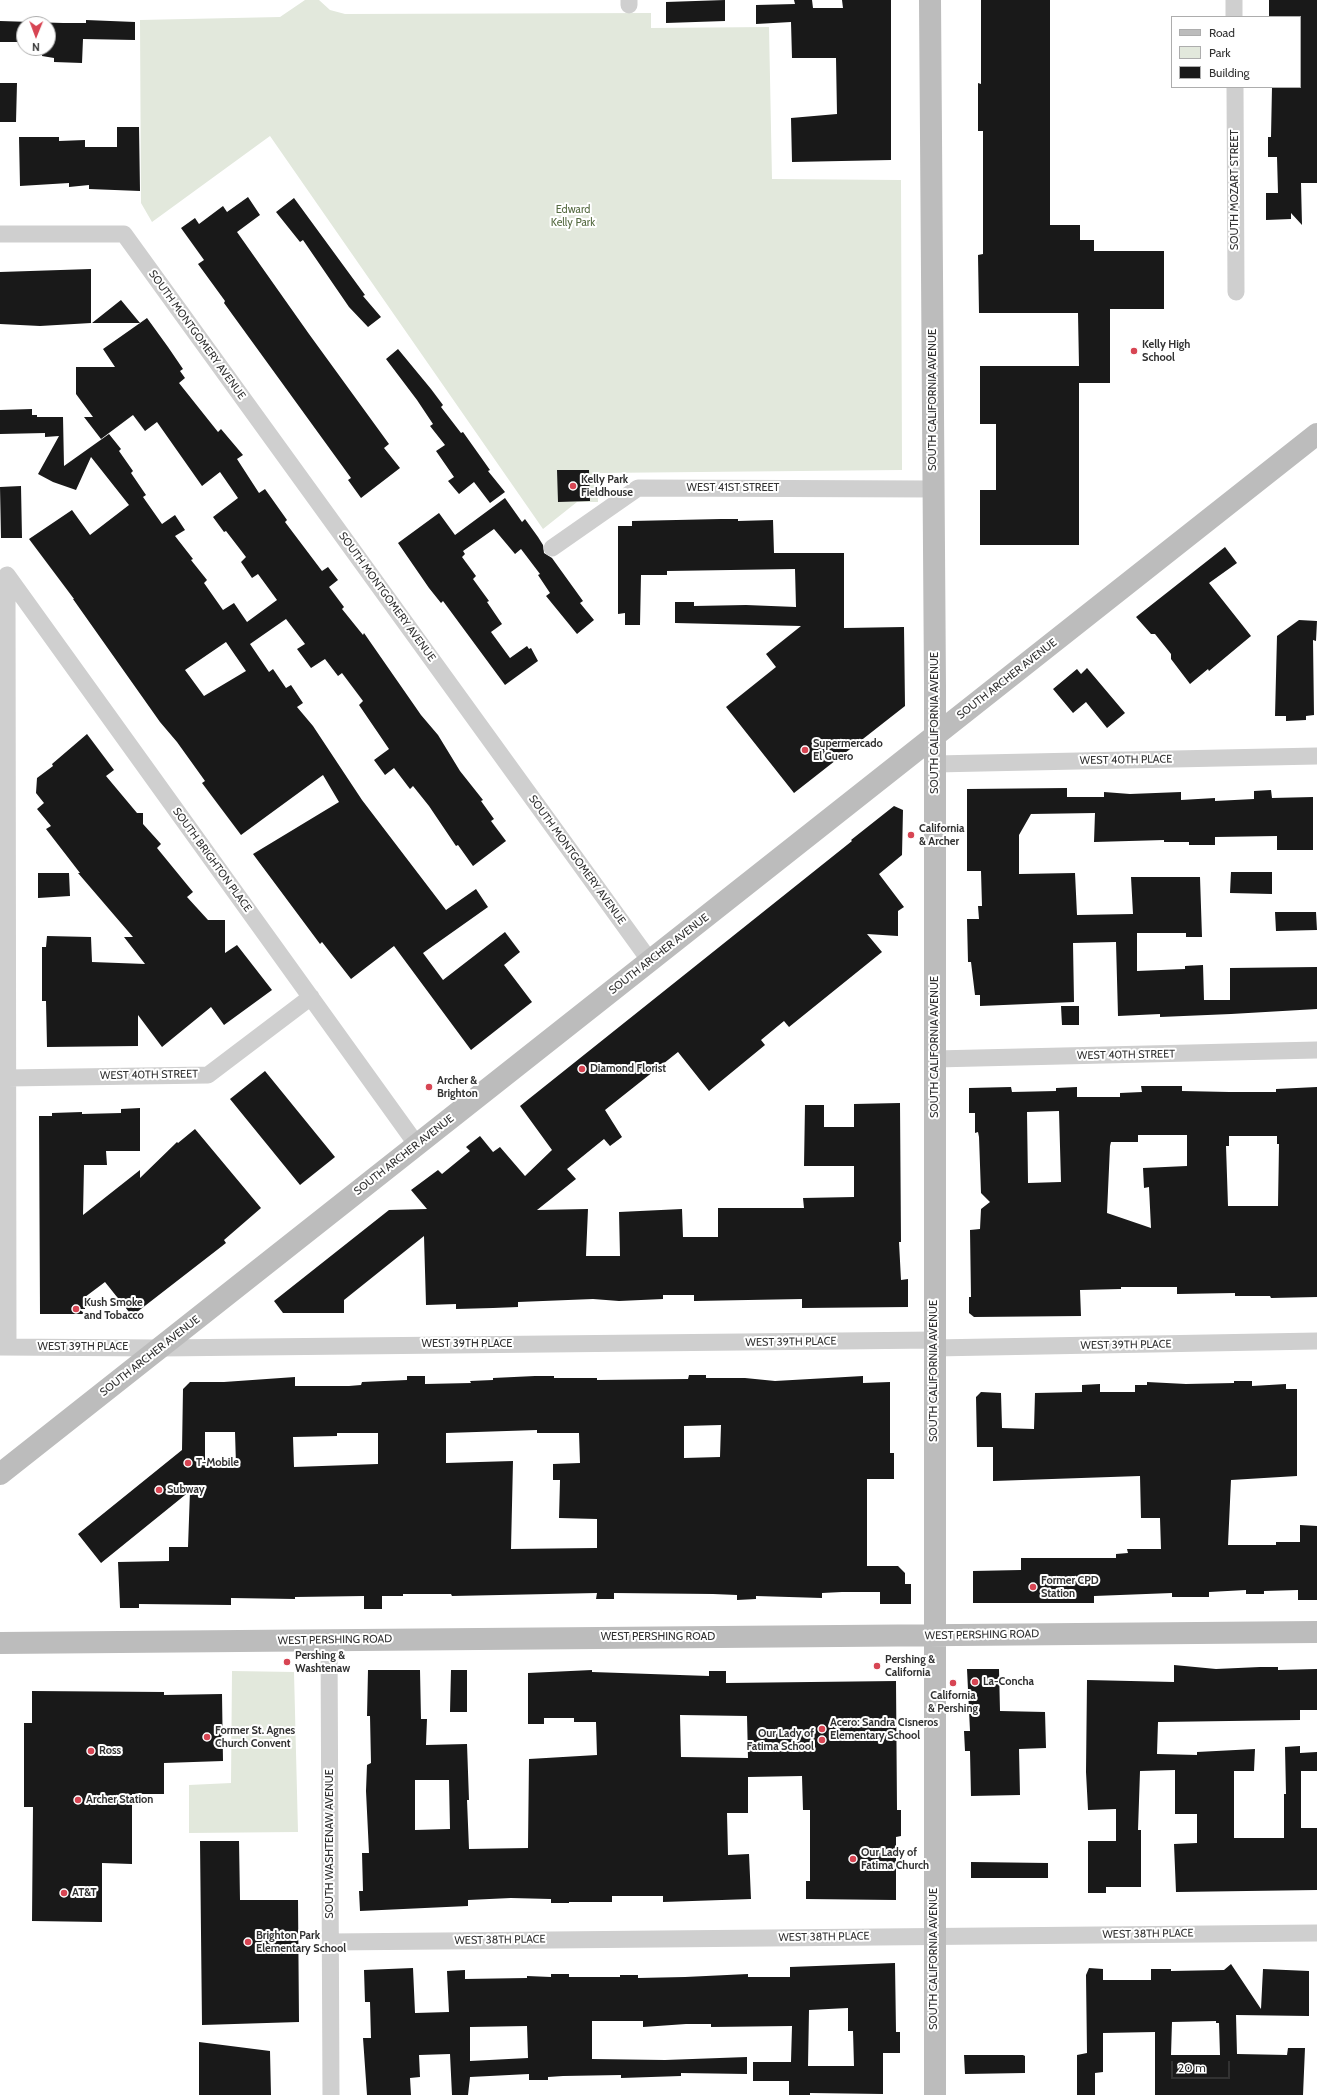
<!DOCTYPE html>
<style>
body{margin:0}
#map{position:relative;width:1317px;height:2095px;overflow:hidden;background:#fff;font-family:Cabin,sans-serif}
canvas{display:block}
.legend{position:absolute;left:1171px;top:16px;width:130px;height:72px;box-sizing:border-box;background:#fff;border:1px solid #adadad;margin:0;padding:5px 7px;list-style:none;font-size:12px;color:#323232}
.legend li{display:flex;align-items:center;gap:8px;height:20px}
.legend b{width:20px;border:1px solid #adadad}
.north{position:absolute;left:16px;top:16px;width:40px;height:40px;box-sizing:border-box;background:#fff;border:1px solid #adadad;border-radius:50%;rotate:181deg;font-size:11px;font-weight:700;line-height:16px;text-align:center;color:#323232}
.north::after{content:'';display:block;margin:auto;width:14px;height:18px;background:#d74553;clip-path:polygon(50% 0,100% 100%,50% 72%,0 100%)}
.scale{position:absolute;left:1171px;top:2061px;width:59px;height:18px;box-sizing:border-box;border:2px solid #323232;border-top:0;padding-left:5px;font-size:12px;line-height:14px;white-space:nowrap;color:#323232;-webkit-text-stroke:3px #fff;paint-order:stroke}
</style>
<div id="map">
<canvas width="1317" height="2095"></canvas>
<ul class="legend">
<li><b style="height:5px;background:#bcbcbc"></b>Road</li>
<li><b style="height:11px;background:#e2e8dc"></b>Park</li>
<li><b style="height:11px;background:#191919"></b>Building</li>
</ul>
<div class="north">N</div>
<div class="scale">20 m</div>
</div>
<script>
const ctx = document.querySelector('canvas').getContext('2d');
ctx.lineJoin = 'round';
function paint(path, color) {
  ctx.fillStyle = color;
  ctx.fill(path, 'evenodd');
}
function poly(rows) {
  const path = new Path2D();
  for (const r of rows) {
    path.moveTo(r[0], r[1]);
    for (let i = 2; i < r.length; i += 2) path.lineTo(r[i], r[i + 1]);
  }
  return path;
}
function strokePath(path, color, width, dash) {
  ctx.strokeStyle = color;
  ctx.lineWidth = width;
  ctx.lineCap = dash ? 'butt' : 'round';
  ctx.setLineDash(dash || []);
  ctx.stroke(path);
}
function write(font, color, halo, rows, align = 'center') {
  ctx.font = font + ' Cabin,sans-serif';
  ctx.lineWidth = 4;
  ctx.setLineDash([]);
  ctx.textBaseline = 'middle';
  ctx.strokeStyle = halo;
  ctx.fillStyle = color;
  for (const [text, x, y, turn = 0] of rows) {
    ctx.save();
    ctx.translate(x, y);
    ctx.rotate((+turn || 0) * Math.PI / 180);
    ctx.textAlign = isNaN(turn) ? turn : align;
    if (halo) ctx.strokeText(text, 0, 0);
    ctx.fillText(text, 0, 0);
    ctx.restore();
  }
}
paint(poly([
 [305,0,319,0,330,10,345,14,651,13,651,28,769,27,772,179,901,180,902,470,598,473,598,502,577,502,543,529,270,136,152,222,141,203,140,20,280,17],
 [232,1671,294,1672,298,1832,189,1833,189,1785,231,1783]
]), '#e2e8dc');
paint(poly([
 [725,0,725,21,666,23,666,2],
 [794,0,812,0,813,8,843,8,842,0,891,0,891,160,792,162,791,118,837,114,836,58,792,58,791,22,756,24,756,5,795,4],
 [981,0,1050,0,1050,225,1080,225,1080,240,1094,240,1094,251,1164,251,1164,309,1110,309,1110,383,1079,383,1079,545,980,545,980,490,996,490,996,424,980,424,980,366,1079,366,1078,313,979,313,978,255,983,254,983,131,978,131,978,83,981,84],
 [1269,0,1317,0,1317,183,1301,183,1302,225,1291,213,1291,219,1266,220,1266,193,1278,193,1277,157,1268,157,1268,137,1271,137,1272,87,1300,87,1300,17,1269,17],
 [86,20,135,22,135,40,83,39,82,63,54,62,54,58,42,56,42,48,48,48,48,24,24,24,24,46,20,45,20,42,0,42,0,21,63,23,86,23],
 [0,83,17,83,16,122,0,122],
 [117,127,139,127,140,191,89,189,89,185,69,187,69,183,20,186,19,137,59,137,59,141,85,140,85,147,117,147],
 [248,197,260,215,237,232,309,334,389,444,384,448,400,468,361,498,348,480,351,478,224,303,225,301,198,264,204,260,181,228,195,218,199,224,223,206,227,212],
 [294,198,365,295,363,296,381,317,368,327,349,307,303,240,300,242,276,212],
 [91,269,91,323,40,326,0,324,0,272],
 [121,300,140,323,147,318,168,347,183,369,180,371,185,378,179,383,218,432,221,429,243,455,237,459,259,493,265,489,287,520,285,522,322,571,328,567,338,580,329,587,344,607,342,609,363,635,364,633,421,715,438,735,460,771,483,800,481,801,494,819,491,821,506,841,473,866,458,845,456,846,429,806,413,786,410,789,394,768,385,775,374,760,389,749,359,705,363,701,342,673,338,676,325,659,311,668,297,649,305,644,286,619,250,644,269,672,273,669,286,688,291,685,303,703,297,707,313,726,362,800,446,910,476,889,488,907,423,953,443,980,505,932,520,952,504,965,532,1002,471,1050,394,946,351,979,322,942,320,944,253,854,339,802,323,775,241,835,202,783,205,781,177,742,160,722,73,599,74,599,29,539,72,510,90,535,129,505,91,457,76,490,53,482,38,474,59,436,45,437,45,433,0,434,0,410,32,409,32,415,37,415,37,417,63,417,64,466,109,434,121,449,119,451,133,471,131,473,146,495,143,497,162,524,175,515,185,530,175,536,193,559,191,560,207,580,204,583,223,610,234,603,247,622,277,600,258,574,252,578,241,562,246,557,226,531,224,532,213,517,238,498,220,472,202,486,157,422,145,431,133,415,101,439,84,417,93,417,76,394,76,367,115,367,103,349,140,323,92,323],
 [226,642,246,671,204,696,185,670],
 [398,349,431,389,443,405,441,407,461,433,463,432,490,470,488,471,505,492,490,503,474,482,459,494,448,481,454,477,436,451,445,445,430,426,433,424,417,400,386,359],
 [557,470,589,470,590,501,558,502],
 [21,486,22,538,1,538,0,487],
 [505,498,522,522,525,519,538,537,543,545,544,553,552,558,583,601,580,603,594,620,577,634,546,596,550,593,538,575,540,574,521,549,515,554,494,529,463,551,465,554,462,557,476,576,473,579,489,601,487,602,502,624,491,632,510,658,527,646,529,649,531,648,538,661,505,685,443,601,441,603,429,588,398,543,439,513,455,535],
 [721,519,738,519,738,521,773,520,774,553,844,553,844,628,904,627,905,706,794,793,726,707,776,667,766,654,801,626,675,623,675,602,694,602,694,606,746,605,796,607,795,569,667,571,667,575,641,575,640,625,625,625,625,613,618,614,618,526,632,526,632,521],
 [1225,547,1237,563,1209,583,1251,636,1209,671,1208,669,1190,684,1171,659,1171,654,1155,634,1151,634,1136,617],
 [1299,620,1317,621,1316,641,1313,640,1314,715,1306,716,1306,720,1286,721,1286,716,1275,716,1277,636],
 [1087,668,1125,713,1107,728,1086,702,1073,713,1053,689,1077,669,1081,674],
 [87,734,114,770,106,776,137,813,143,813,143,824,161,844,157,848,193,892,187,897,208,920,225,920,225,953,237,945,272,990,224,1025,211,1007,162,1047,138,1015,138,1046,47,1047,46,1001,42,1001,42,947,46,947,47,936,91,937,92,962,145,964,124,937,133,937,78,873,80,873,46,829,51,826,37,809,44,803,36,793,37,778,53,766,52,764],
 [1067,788,1067,797,1104,797,1104,792,1130,794,1181,792,1181,800,1215,798,1215,801,1254,799,1254,791,1271,790,1272,798,1313,797,1313,850,1277,850,1277,836,1215,837,1215,845,1189,845,1189,842,1164,842,1164,840,1094,842,1095,813,1031,814,1019,835,1019,874,1075,873,1077,915,1133,914,1131,877,1200,877,1202,937,1186,937,1186,933,1137,933,1137,971,1185,969,1185,966,1203,965,1204,1000,1230,1000,1230,968,1317,967,1317,1009,1231,1014,1160,1017,1160,1014,1118,1016,1116,942,1073,943,1074,1002,980,1006,980,995,975,995,971,962,968,962,967,919,979,919,978,906,982,906,981,871,967,871,967,789],
 [894,806,903,810,902,855,879,874,904,907,898,911,898,936,867,934,882,952,789,1027,784,1021,761,1040,765,1045,709,1091,678,1052,605,1110,622,1137,610,1146,604,1139,567,1169,576,1179,537,1210,588,1209,586,1256,620,1256,619,1212,682,1209,683,1237,718,1237,718,1208,804,1208,803,1198,854,1197,854,1166,804,1166,805,1105,824,1105,824,1127,854,1127,854,1104,900,1103,901,1242,899,1242,901,1280,908,1279,908,1307,802,1308,802,1299,694,1301,694,1295,663,1295,663,1299,619,1301,593,1299,518,1302,518,1307,493,1308,456,1309,456,1304,426,1305,424,1236,344,1300,344,1313,283,1313,274,1301,389,1210,427,1209,411,1190,438,1170,442,1174,470,1151,466,1147,480,1136,493,1152,500,1147,525,1176,552,1150,520,1106,852,841,851,840],
 [1231,872,1272,872,1272,894,1230,893],
 [38,873,69,873,70,896,38,898],
 [1275,912,1316,912,1317,930,1276,931],
 [1061,1006,1079,1006,1079,1025,1062,1025],
 [265,1071,335,1157,300,1185,230,1099],
 [1141,1086,1182,1086,1182,1091,1229,1092,1276,1092,1276,1089,1317,1087,1317,1297,1271,1298,1270,1296,1235,1296,1235,1293,1177,1294,1177,1287,1121,1287,1121,1289,1080,1290,1081,1316,974,1317,969,1313,969,1297,971,1297,970,1230,980,1229,981,1209,990,1202,981,1193,979,1137,978,1132,975,1133,975,1113,969,1113,969,1088,1011,1087,1012,1092,1056,1091,1056,1088,1077,1087,1077,1097,1120,1097,1120,1093,1142,1092],
 [1059,1111,1061,1182,1028,1183,1027,1112],
 [1138,1135,1187,1135,1187,1166,1143,1168,1144,1188,1149,1187,1151,1228,1107,1213,1110,1146,1111,1142,1138,1142],
 [1229,1136,1277,1136,1277,1144,1279,1144,1278,1206,1228,1206,1226,1146,1229,1146],
 [140,1108,140,1151,106,1151,107,1165,84,1165,83,1215,140,1170,140,1178,177,1142,178,1143,195,1129,261,1208,224,1240,226,1243,137,1312,129,1312,105,1282,85,1297,85,1309,78,1309,86,1314,40,1314,39,1116,52,1116,52,1113,82,1112,82,1114,121,1113,121,1109],
 [689,1375,706,1375,706,1378,745,1378,775,1381,863,1376,863,1383,890,1382,890,1453,894,1453,894,1479,867,1479,867,1566,898,1566,905,1573,905,1584,911,1584,911,1604,880,1604,880,1592,842,1592,822,1593,822,1598,756,1596,756,1599,737,1600,737,1595,713,1594,614,1593,614,1599,596,1599,597,1593,452,1596,451,1594,403,1594,403,1596,382,1596,382,1609,364,1609,364,1596,295,1597,295,1599,231,1598,231,1605,139,1604,139,1608,120,1608,118,1562,169,1561,169,1547,188,1547,190,1491,101,1563,78,1534,182,1450,183,1389,190,1382,224,1382,295,1377,295,1386,349,1386,361,1385,362,1382,407,1380,407,1376,425,1376,425,1384,471,1383,470,1381,493,1380,493,1378,535,1376,554,1376,554,1378,597,1378,597,1380,688,1379],
 [721,1425,720,1457,684,1458,684,1426],
 [537,1430,537,1433,579,1433,580,1463,553,1464,553,1480,560,1480,559,1518,597,1519,597,1548,511,1549,513,1461,446,1463,446,1433],
 [205,1432,235,1432,236,1465,205,1466],
 [337,1433,378,1433,378,1464,294,1467,293,1437,337,1436],
 [1234,1381,1252,1381,1252,1386,1286,1384,1286,1389,1297,1389,1297,1476,1231,1480,1228,1545,1276,1545,1276,1542,1300,1542,1300,1525,1317,1526,1317,1600,1298,1600,1298,1590,1264,1591,1264,1594,1246,1594,1246,1590,1209,1592,1209,1597,1172,1597,1172,1593,1094,1596,1094,1603,973,1603,973,1571,1021,1570,1021,1558,1116,1558,1116,1554,1128,1553,1127,1549,1161,1549,1160,1518,1141,1518,1140,1476,993,1481,993,1447,977,1447,976,1397,981,1392,1001,1393,1002,1428,1034,1429,1035,1393,1082,1392,1082,1385,1100,1384,1100,1392,1135,1392,1135,1385,1147,1385,1147,1382,1186,1384,1234,1383],
 [1174,1665,1216,1669,1260,1667,1278,1667,1278,1670,1317,1669,1317,1710,1300,1710,1300,1720,1158,1722,1157,1754,1197,1755,1197,1752,1255,1749,1254,1771,1234,1771,1234,1838,1284,1838,1284,1794,1286,1794,1285,1747,1300,1746,1300,1753,1317,1752,1317,1771,1301,1771,1301,1828,1317,1828,1317,1890,1176,1892,1174,1844,1197,1843,1197,1814,1175,1814,1175,1770,1140,1771,1138,1830,1141,1830,1141,1887,1106,1887,1106,1893,1088,1893,1088,1841,1116,1841,1116,1809,1088,1810,1086,1772,1087,1680,1174,1682],
 [967,1669,999,1669,1000,1711,1045,1712,1046,1748,1019,1749,1020,1795,971,1796,970,1751,965,1751,964,1731,970,1731],
 [368,1670,420,1670,421,1719,427,1719,426,1745,467,1744,469,1800,467,1800,469,1849,528,1848,529,1759,597,1755,596,1722,574,1722,574,1718,544,1718,544,1724,528,1724,528,1673,592,1670,592,1672,709,1676,709,1671,726,1671,726,1683,896,1681,897,1810,901,1810,901,1836,896,1837,896,1900,806,1899,806,1881,810,1881,810,1810,803,1810,802,1776,748,1777,748,1813,727,1813,728,1855,749,1854,751,1899,663,1902,663,1896,612,1896,612,1902,569,1902,569,1903,551,1903,551,1899,511,1898,468,1900,468,1906,360,1911,359,1891,363,1891,362,1853,369,1853,366,1791,367,1765,371,1763,370,1716,367,1716],
 [680,1715,747,1716,748,1758,681,1757],
 [415,1780,449,1780,450,1829,415,1830],
 [451,1670,467,1670,467,1712,450,1712],
 [32,1691,164,1692,164,1695,222,1694,223,1761,164,1763,164,1794,132,1794,132,1864,102,1863,102,1922,32,1921,33,1807,24,1807,24,1723,32,1723],
 [200,1841,239,1841,240,1900,298,1900,299,2022,202,2025],
 [971,1862,1048,1863,1048,1878,971,1878],
 [895,1963,896,2032,900,2032,900,2053,883,2053,883,2094,810,2093,810,2095,789,2095,789,2081,753,2081,753,2062,791,2062,792,2026,711,2027,711,2024,686,2024,643,2027,643,2021,592,2021,592,2059,665,2060,747,2057,747,2074,681,2073,681,2076,621,2078,621,2075,563,2076,548,2077,548,2080,529,2080,529,2074,470,2077,468,2095,452,2095,450,2054,419,2055,420,2077,410,2078,411,2095,367,2095,363,2038,371,2038,370,2002,365,2002,364,1970,413,1968,415,2013,449,2012,447,1971,465,1970,465,1979,527,1978,527,1976,551,1977,551,1974,569,1974,569,1977,620,1977,620,1975,638,1975,638,1978,685,1977,748,1974,748,1977,790,1977,790,1967],
 [848,2008,848,2031,853,2031,854,2066,808,2066,809,2010],
 [527,2026,528,2058,470,2061,470,2027],
 [1231,1964,1261,2009,1263,1969,1309,1971,1309,2016,1236,2015,1237,2054,1287,2055,1288,2048,1305,2048,1303,2095,1155,2095,1155,2032,1103,2033,1103,2072,1095,2073,1095,2095,1077,2095,1077,2055,1087,2053,1086,1975,1089,1968,1103,1969,1103,1980,1151,1980,1151,1969,1171,1969,1171,1971,1224,1970],
 [1216,2021,1216,2023,1219,2023,1220,2055,1171,2055,1172,2022],
 [199,2042,270,2051,271,2095,199,2095],
 [964,2055,1023,2055,1025,2056,1025,2073,965,2074]
]), '#191919');
strokePath(poly([
 [629,0,629,5],
 [1234,0,1234,17],
 [1235,87,1236,292],
 [0,234,124,234,650,961],
 [552,548,638,488,933,489],
 [7,575,8,1347],
 [7,575,417,1145],
 [935,764,1317,756],
 [935,1059,1317,1050],
 [8,1078,208,1075,311,997],
 [0,1347,160,1348,935,1340],
 [934,1348,1317,1341],
 [329,1640,331,2095],
 [331,1942,1317,1933]
]), '#cfcfcf', 17);
strokePath(poly([
 [930,0,935,685,935,2095],
 [0,1474,1317,434],
 [0,1643,1317,1632]
]), '#bcbcbc', 22);
for (const [x, y, r, color] of [
 [1134,351,4,"#d74553"],
 [573,486,4,"#d74553"],
 [805,750,4,"#d74553"],
 [911,835,4,"#d74553"],
 [582,1069,4,"#d74553"],
 [429,1087,4,"#d74553"],
 [76,1309,4,"#d74553"],
 [188,1463,4,"#d74553"],
 [159,1490,4,"#d74553"],
 [1033,1587,4,"#d74553"],
 [287,1662,4,"#d74553"],
 [877,1666,4,"#d74553"],
 [975,1682,4,"#d74553"],
 [953,1683,4,"#d74553"],
 [822,1729,4,"#d74553"],
 [207,1737,4,"#d74553"],
 [822,1740,4,"#d74553"],
 [91,1751,4,"#d74553"],
 [78,1800,4,"#d74553"],
 [853,1859,4,"#d74553"],
 [64,1893,4,"#d74553"],
 [248,1942,4,"#d74553"]
]) {
  const dot = new Path2D();
  dot.arc(x, y, r, 0, 2 * Math.PI);
  ctx.fillStyle = color;
  ctx.fill(dot);
  strokePath(dot, '#fff', 1.5);
}
write('11px', '#323232', '#fff', [
 ["SOUTH MOZART STREET",1235,190,-90],
 ["SOUTH MONTGOMERY AVENUE",197,335,54],
 ["SOUTH CALIFORNIA AVENUE",933,400,-90],
 ["WEST 41ST STREET",733,488],
 ["SOUTH MONTGOMERY AVENUE",387,597,54],
 ["SOUTH ARCHER AVENUE",1007,679,-38],
 ["SOUTH CALIFORNIA AVENUE",935,723,-90],
 ["WEST 40TH PLACE",1126,760,-1],
 ["SOUTH BRIGHTON PLACE",212,860,54],
 ["SOUTH MONTGOMERY AVENUE",577,860,54],
 ["SOUTH ARCHER AVENUE",659,954,-38],
 ["SOUTH CALIFORNIA AVENUE",935,1047,-90],
 ["WEST 40TH STREET",1126,1055,-1],
 ["WEST 40TH STREET",149,1075,-1],
 ["SOUTH ARCHER AVENUE",404,1155,-38],
 ["WEST 39TH PLACE",791,1342,-1],
 ["WEST 39TH PLACE",467,1344],
 ["WEST 39TH PLACE",1126,1345,-1],
 ["WEST 39TH PLACE",83,1347],
 ["SOUTH ARCHER AVENUE",150,1356,-38],
 ["SOUTH CALIFORNIA AVENUE",934,1371,-90],
 ["WEST PERSHING ROAD",982,1635,-1],
 ["WEST PERSHING ROAD",658,1637],
 ["WEST PERSHING ROAD",335,1640,-1],
 ["SOUTH WASHTENAW AVENUE",330,1844,-90],
 ["WEST 38TH PLACE",1148,1934,-1],
 ["WEST 38TH PLACE",824,1937,-1],
 ["WEST 38TH PLACE",500,1940,-1],
 ["SOUTH CALIFORNIA AVENUE",934,1959,-90]
]);
write('11px', '#566b42', '#fff', [
 ["Edward",573,210],
 ["Kelly Park",573,223]
]);
write('bold 11px', '#323232', '#fff', [
 ["Kelly High",1142,345],
 ["School",1142,358],
 ["Kelly Park",581,480],
 ["Fieldhouse",581,493],
 ["Supermercado",813,744],
 ["El Guero",813,757],
 ["California",919,829],
 ["& Archer",919,842],
 ["Diamond Florist",590,1069],
 ["Archer &",437,1081],
 ["Brighton",437,1094],
 ["Kush Smoke",84,1303],
 ["and Tobacco",84,1316],
 ["T-Mobile",196,1463],
 ["Subway",167,1490],
 ["Former CPD",1041,1581],
 ["Station",1041,1594],
 ["Pershing &",295,1656],
 ["Washtenaw",295,1669],
 ["Pershing &",885,1660],
 ["California",885,1673],
 ["La-Concha",983,1682],
 ["California",953,1696,"center"],
 ["& Pershing",953,1709,"center"],
 ["Acero: Sandra Cisneros",830,1723],
 ["Elementary School",830,1736],
 ["Former St. Agnes",215,1731],
 ["Church Convent",215,1744],
 ["Our Lady of",814,1734,"right"],
 ["Fatima School",814,1747,"right"],
 ["Ross",99,1751],
 ["Archer Station",86,1800],
 ["Our Lady of",861,1853],
 ["Fatima Church",861,1866],
 ["AT&T",72,1893],
 ["Brighton Park",256,1936],
 ["Elementary School",256,1949]
], 'left');
</script>
